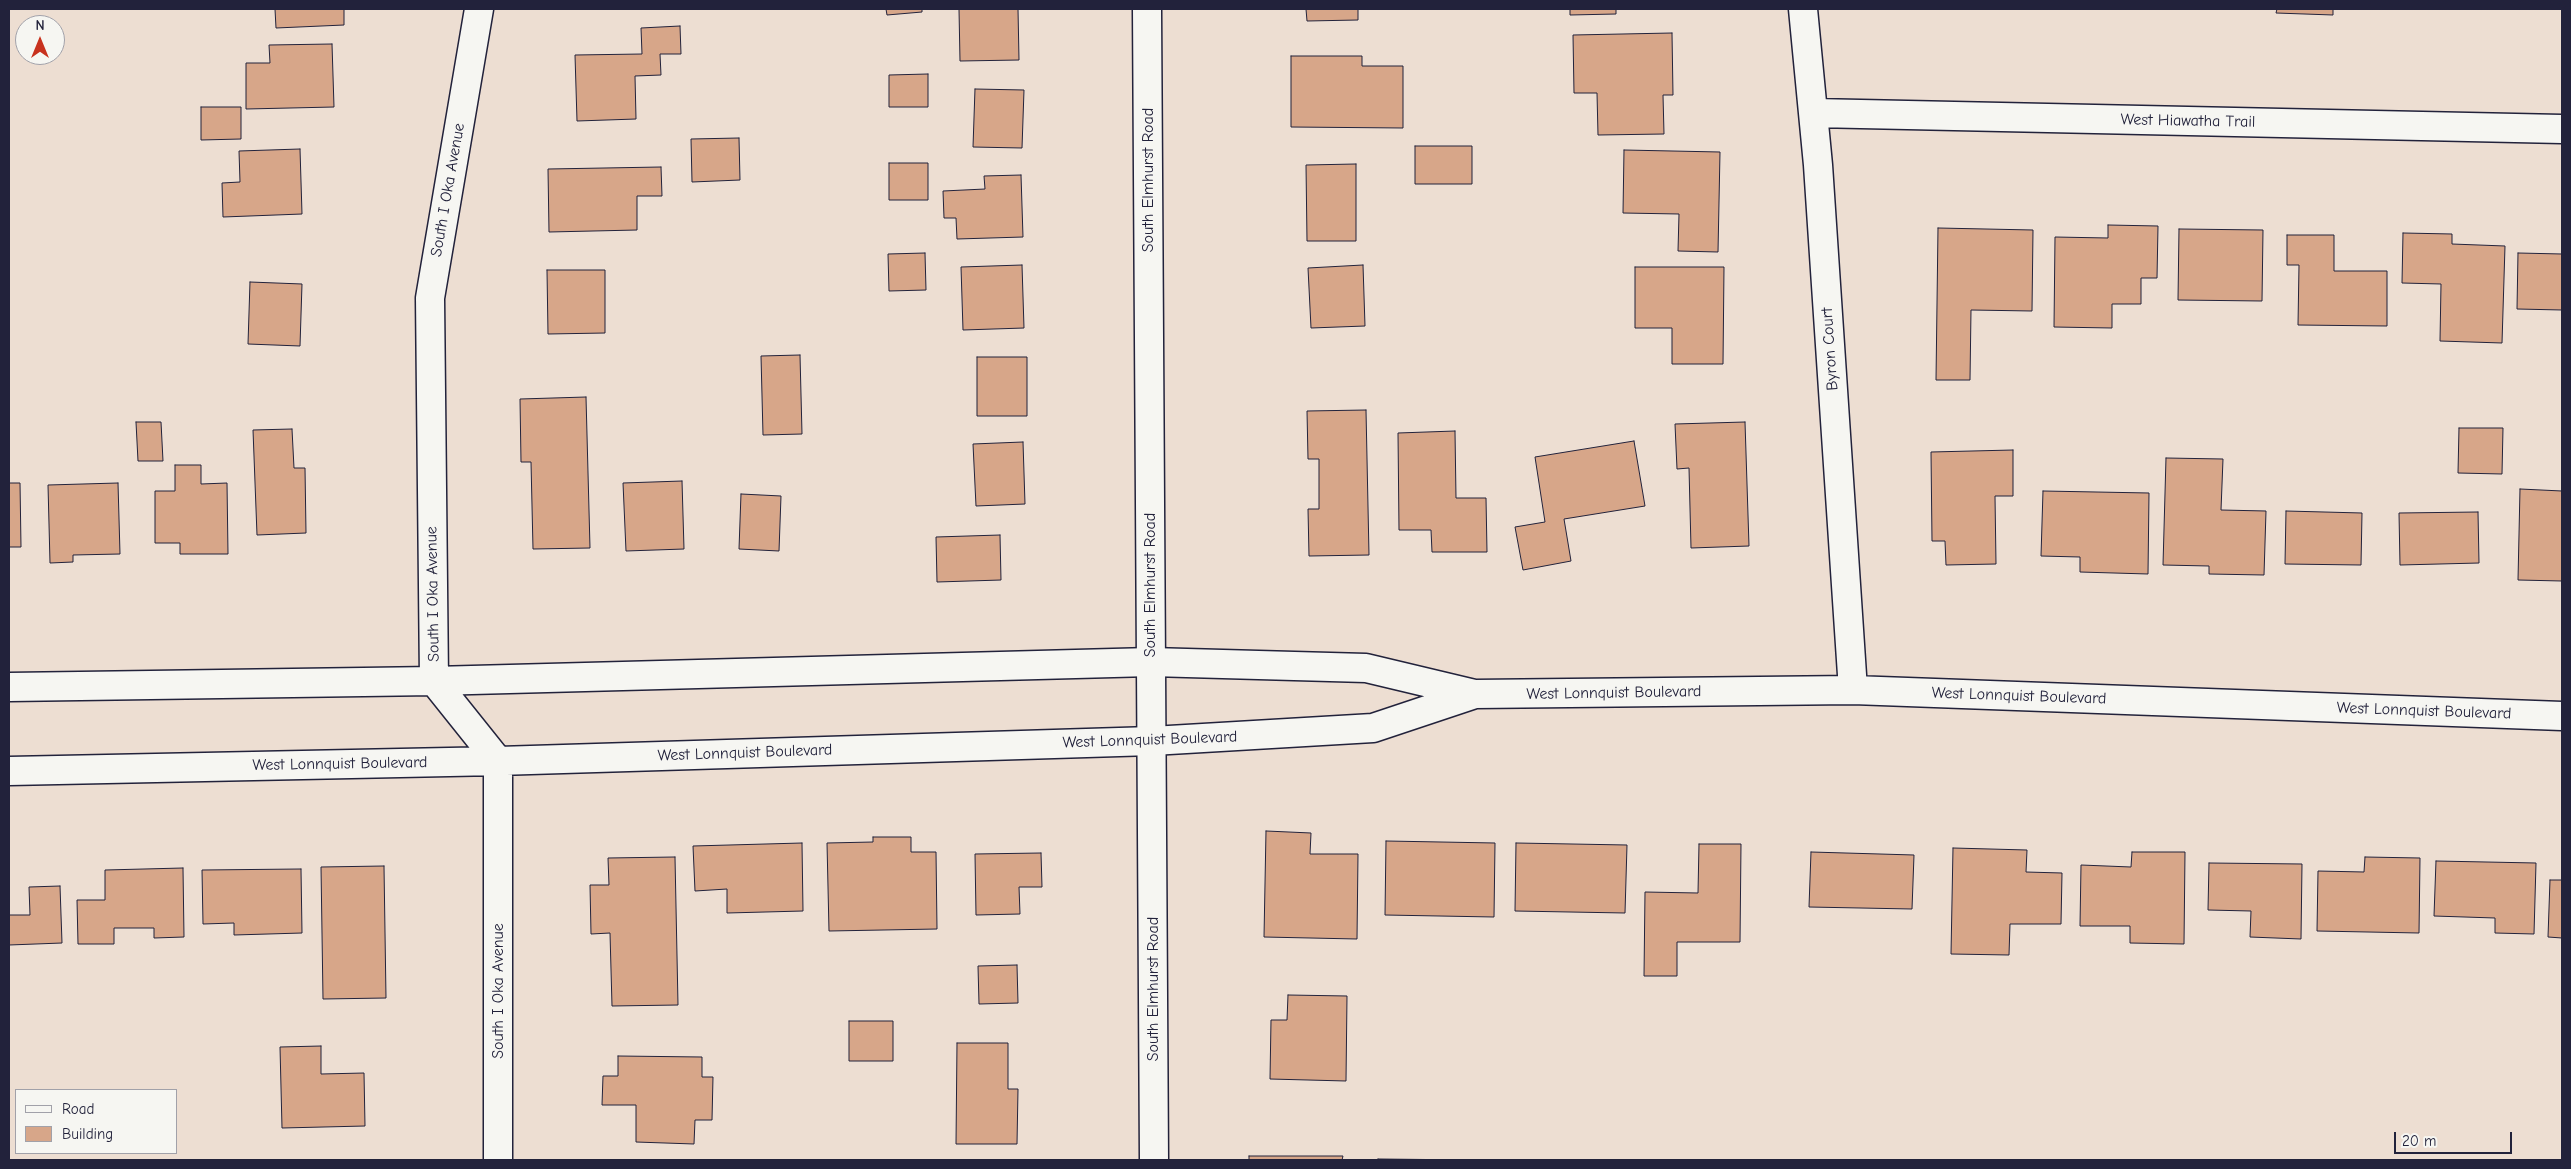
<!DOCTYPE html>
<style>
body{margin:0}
#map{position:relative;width:2571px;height:1169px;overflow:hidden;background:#edded2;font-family:"Comic Neue",sans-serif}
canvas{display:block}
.frame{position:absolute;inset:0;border:10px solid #22223b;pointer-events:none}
.legend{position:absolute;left:15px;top:1089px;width:162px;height:65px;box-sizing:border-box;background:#f6f6f2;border:1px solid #a1a1a9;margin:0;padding:6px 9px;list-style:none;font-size:15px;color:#22223b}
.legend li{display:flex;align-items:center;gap:10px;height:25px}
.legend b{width:25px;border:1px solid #a1a1a9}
.north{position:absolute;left:15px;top:15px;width:50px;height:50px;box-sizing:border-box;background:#f6f6f2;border:1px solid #a1a1a9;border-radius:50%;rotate:0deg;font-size:14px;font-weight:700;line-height:20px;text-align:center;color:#22223b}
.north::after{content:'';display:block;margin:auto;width:18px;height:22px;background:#c8321e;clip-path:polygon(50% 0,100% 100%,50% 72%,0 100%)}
.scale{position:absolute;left:2394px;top:1132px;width:118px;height:22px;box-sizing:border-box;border:2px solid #22223b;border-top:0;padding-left:6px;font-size:15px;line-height:18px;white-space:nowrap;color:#22223b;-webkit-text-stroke:4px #f6f6f2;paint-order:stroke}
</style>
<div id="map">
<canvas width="2571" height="1169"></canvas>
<div class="frame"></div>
<ul class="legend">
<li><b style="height:6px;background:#f6f6f2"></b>Road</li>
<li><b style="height:14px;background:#d7a689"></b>Building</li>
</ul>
<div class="north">N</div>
<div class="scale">20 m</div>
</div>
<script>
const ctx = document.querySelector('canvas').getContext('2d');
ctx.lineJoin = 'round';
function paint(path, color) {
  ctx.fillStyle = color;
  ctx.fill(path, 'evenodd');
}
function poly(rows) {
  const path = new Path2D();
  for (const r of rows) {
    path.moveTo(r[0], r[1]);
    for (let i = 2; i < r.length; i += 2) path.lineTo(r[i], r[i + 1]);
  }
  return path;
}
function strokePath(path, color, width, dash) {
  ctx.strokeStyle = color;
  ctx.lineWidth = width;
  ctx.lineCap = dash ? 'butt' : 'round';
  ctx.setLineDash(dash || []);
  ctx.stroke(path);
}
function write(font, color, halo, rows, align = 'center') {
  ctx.font = font + ' "Comic Neue",sans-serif';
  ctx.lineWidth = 4.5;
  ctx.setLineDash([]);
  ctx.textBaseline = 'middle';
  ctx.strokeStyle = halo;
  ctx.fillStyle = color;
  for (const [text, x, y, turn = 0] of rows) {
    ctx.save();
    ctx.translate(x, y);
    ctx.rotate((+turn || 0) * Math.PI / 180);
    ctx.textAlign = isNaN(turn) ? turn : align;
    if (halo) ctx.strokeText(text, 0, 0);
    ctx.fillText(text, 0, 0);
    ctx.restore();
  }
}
const building = poly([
 [275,9,344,9,344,25,276,28,275,9],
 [886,9,922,9,922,12,887,15,886,9],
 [959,9,1018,9,1019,60,960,61,959,9],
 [1306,9,1358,9,1358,20,1307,21,1306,9],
 [1570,9,1616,9,1616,14,1570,15,1570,9],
 [2277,9,2333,9,2333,15,2276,13,2277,9],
 [680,26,681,54,660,54,661,75,635,76,636,119,577,121,575,55,642,54,641,28,680,26],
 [1672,33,1673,95,1663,95,1664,134,1598,135,1597,93,1574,93,1573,35,1672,33],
 [332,44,334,107,246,109,246,63,270,63,269,45,332,44],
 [1291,56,1362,56,1362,66,1403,66,1403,128,1291,127,1291,56],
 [928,74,928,107,889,107,889,75,928,74],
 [975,89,1024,90,1022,148,973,147,975,89],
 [201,107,241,107,241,139,201,140,201,107],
 [739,138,740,180,692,182,691,139,739,138],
 [1415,146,1472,146,1472,184,1415,184,1415,146],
 [300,149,302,214,223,217,222,183,240,182,239,151,300,149],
 [1624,150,1720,152,1718,252,1678,251,1679,214,1623,213,1624,150],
 [889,163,928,163,928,200,889,200,889,163],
 [1356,164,1356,241,1307,241,1306,165,1356,164],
 [661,167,662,196,637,196,637,230,549,232,548,169,661,167],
 [1021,175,1023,237,957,239,956,218,944,218,943,191,985,189,984,176,1021,175],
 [2108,225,2158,226,2157,278,2141,278,2141,304,2112,304,2112,328,2054,327,2055,237,2108,238,2108,225],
 [1938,228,2033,230,2032,311,1971,310,1970,380,1936,380,1938,228],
 [2179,229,2263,230,2262,301,2178,300,2179,229],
 [2403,233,2452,234,2452,244,2505,246,2502,343,2440,341,2441,284,2402,283,2403,233],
 [2287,235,2334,235,2334,271,2387,271,2387,326,2298,325,2299,265,2287,265,2287,235],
 [925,253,926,290,889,291,888,254,925,253],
 [2518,253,2562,254,2562,310,2517,309,2518,253],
 [1022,265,1024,328,963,330,961,267,1022,265],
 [1363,265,1365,326,1311,328,1308,268,1363,265],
 [1635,267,1724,267,1723,364,1672,364,1672,328,1635,328,1635,267],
 [547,270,605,270,605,333,548,334,547,270],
 [250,282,302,284,300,346,248,344,250,282],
 [800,355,802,434,763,435,761,356,800,355],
 [977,357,1027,357,1027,416,977,416,977,357],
 [586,397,590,548,533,549,531,462,521,462,520,399,586,397],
 [1366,410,1369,555,1309,556,1308,509,1319,509,1319,459,1308,459,1307,411,1366,410],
 [136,422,161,422,163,461,138,461,136,422],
 [1745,422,1749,546,1691,548,1689,468,1677,469,1675,424,1745,422],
 [2459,428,2503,428,2502,474,2458,473,2459,428],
 [292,429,294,468,305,468,306,533,257,535,253,430,292,429],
 [1455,431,1456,498,1486,498,1487,552,1432,552,1431,530,1399,530,1398,433,1455,431],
 [1634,441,1645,506,1564,519,1571,561,1523,570,1515,527,1545,522,1535,457,1634,441],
 [1023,442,1025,504,976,506,973,444,1023,442],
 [2013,450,2013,496,1995,496,1996,564,1946,565,1945,541,1932,541,1931,452,2013,450],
 [2166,458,2223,459,2221,510,2266,511,2264,575,2209,574,2209,566,2163,565,2166,458],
 [175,465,201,465,201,484,227,483,228,554,180,554,180,543,155,543,155,491,175,491,175,465],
 [682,481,684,549,626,551,623,483,682,481],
 [9,483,20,483,21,547,9,547,9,483],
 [118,483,120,554,73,555,73,562,50,563,48,485,118,483],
 [2520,489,2562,491,2562,581,2518,580,2520,489],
 [2043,491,2149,493,2148,574,2080,572,2080,557,2041,556,2043,491],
 [741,494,781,496,779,551,739,549,741,494],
 [2286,511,2362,513,2361,565,2285,564,2286,511],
 [2478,512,2479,563,2400,565,2399,513,2478,512],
 [1000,535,1001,580,937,582,936,537,1000,535],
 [1266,831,1311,833,1310,854,1358,854,1357,939,1264,937,1266,831],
 [873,837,911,837,911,852,936,852,937,929,829,931,827,843,873,842,873,837],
 [1386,841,1495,843,1494,917,1385,915,1386,841],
 [802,843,803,911,727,913,727,889,695,891,693,846,802,843],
 [1516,843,1627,845,1625,913,1515,911,1516,843],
 [1699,844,1741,844,1740,942,1677,942,1677,976,1644,976,1645,892,1698,893,1699,844],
 [1953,848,2027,850,2026,872,2062,873,2061,924,2010,924,2009,955,1951,954,1953,848],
 [1811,852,1914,855,1912,909,1809,907,1811,852],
 [2132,852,2185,852,2184,944,2130,943,2130,926,2080,926,2081,865,2131,867,2132,852],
 [1041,853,1042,887,1019,887,1020,914,976,915,975,854,1041,853],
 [675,857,678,1005,612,1006,610,933,591,934,590,885,609,885,608,858,675,857],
 [2365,857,2420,858,2419,933,2317,931,2318,871,2364,872,2365,857],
 [2436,861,2536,863,2534,934,2495,933,2495,918,2434,916,2436,861],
 [2209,863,2302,864,2301,939,2250,937,2251,911,2208,910,2209,863],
 [384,866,386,998,323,999,321,867,384,866],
 [183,868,184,937,154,938,154,928,114,928,114,944,78,944,77,900,105,900,105,870,183,868],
 [301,869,302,933,234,935,234,923,203,924,202,870,301,869],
 [2550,880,2562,880,2562,938,2548,937,2550,880],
 [60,886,62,943,9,945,9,915,30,915,29,887,60,886],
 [1017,965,1018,1003,979,1004,978,966,1017,965],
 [1288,995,1347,996,1346,1081,1270,1079,1271,1020,1287,1020,1288,995],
 [849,1021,893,1021,893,1061,849,1061,849,1021],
 [957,1043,1008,1043,1008,1089,1018,1089,1017,1144,956,1144,957,1043],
 [321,1046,321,1074,364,1073,365,1126,282,1128,280,1047,321,1046],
 [618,1056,702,1057,702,1077,713,1077,712,1120,695,1120,694,1144,636,1142,636,1105,602,1105,603,1076,618,1076,618,1056],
 [1249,1156,1343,1156,1342,1160,1249,1160,1249,1156],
 [1378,1159,1473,1160,1378,1160,1378,1159]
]);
paint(building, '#d7a689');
strokePath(building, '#22223b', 1);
const street = poly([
 [479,9,430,298,434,681,498,761,498,1160],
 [1803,9,1818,165,1853,690],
 [1814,113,2562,129],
 [9,687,434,681,1151,662,1366,668,1475,694,1853,690,2562,716],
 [9,771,498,761,1152,741,1373,728,1475,694]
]);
const primary = poly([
 [1147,9,1154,1160]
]);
strokePath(street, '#22223b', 31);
strokePath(primary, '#22223b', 31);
strokePath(street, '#f6f6f2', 28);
strokePath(primary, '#f6f6f2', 28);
write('16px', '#22223b', '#f6f6f2', [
 ["West Hiawatha Trail",2188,121,1],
 ["South Elmhurst Road",1148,180,-90],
 ["South I Oka Avenue",448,190,-80],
 ["Byron Court",1830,349,-94],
 ["South Elmhurst Road",1150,585,-90],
 ["South I Oka Avenue",433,594,-91],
 ["West Lonnquist Boulevard",1614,693,-1],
 ["West Lonnquist Boulevard",2019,696,2],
 ["West Lonnquist Boulevard",2424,711,2],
 ["West Lonnquist Boulevard",1150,740,-2],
 ["West Lonnquist Boulevard",745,753,-2],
 ["West Lonnquist Boulevard",340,764,-1],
 ["South Elmhurst Road",1153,989,-90],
 ["South I Oka Avenue",498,991,-90]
]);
</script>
